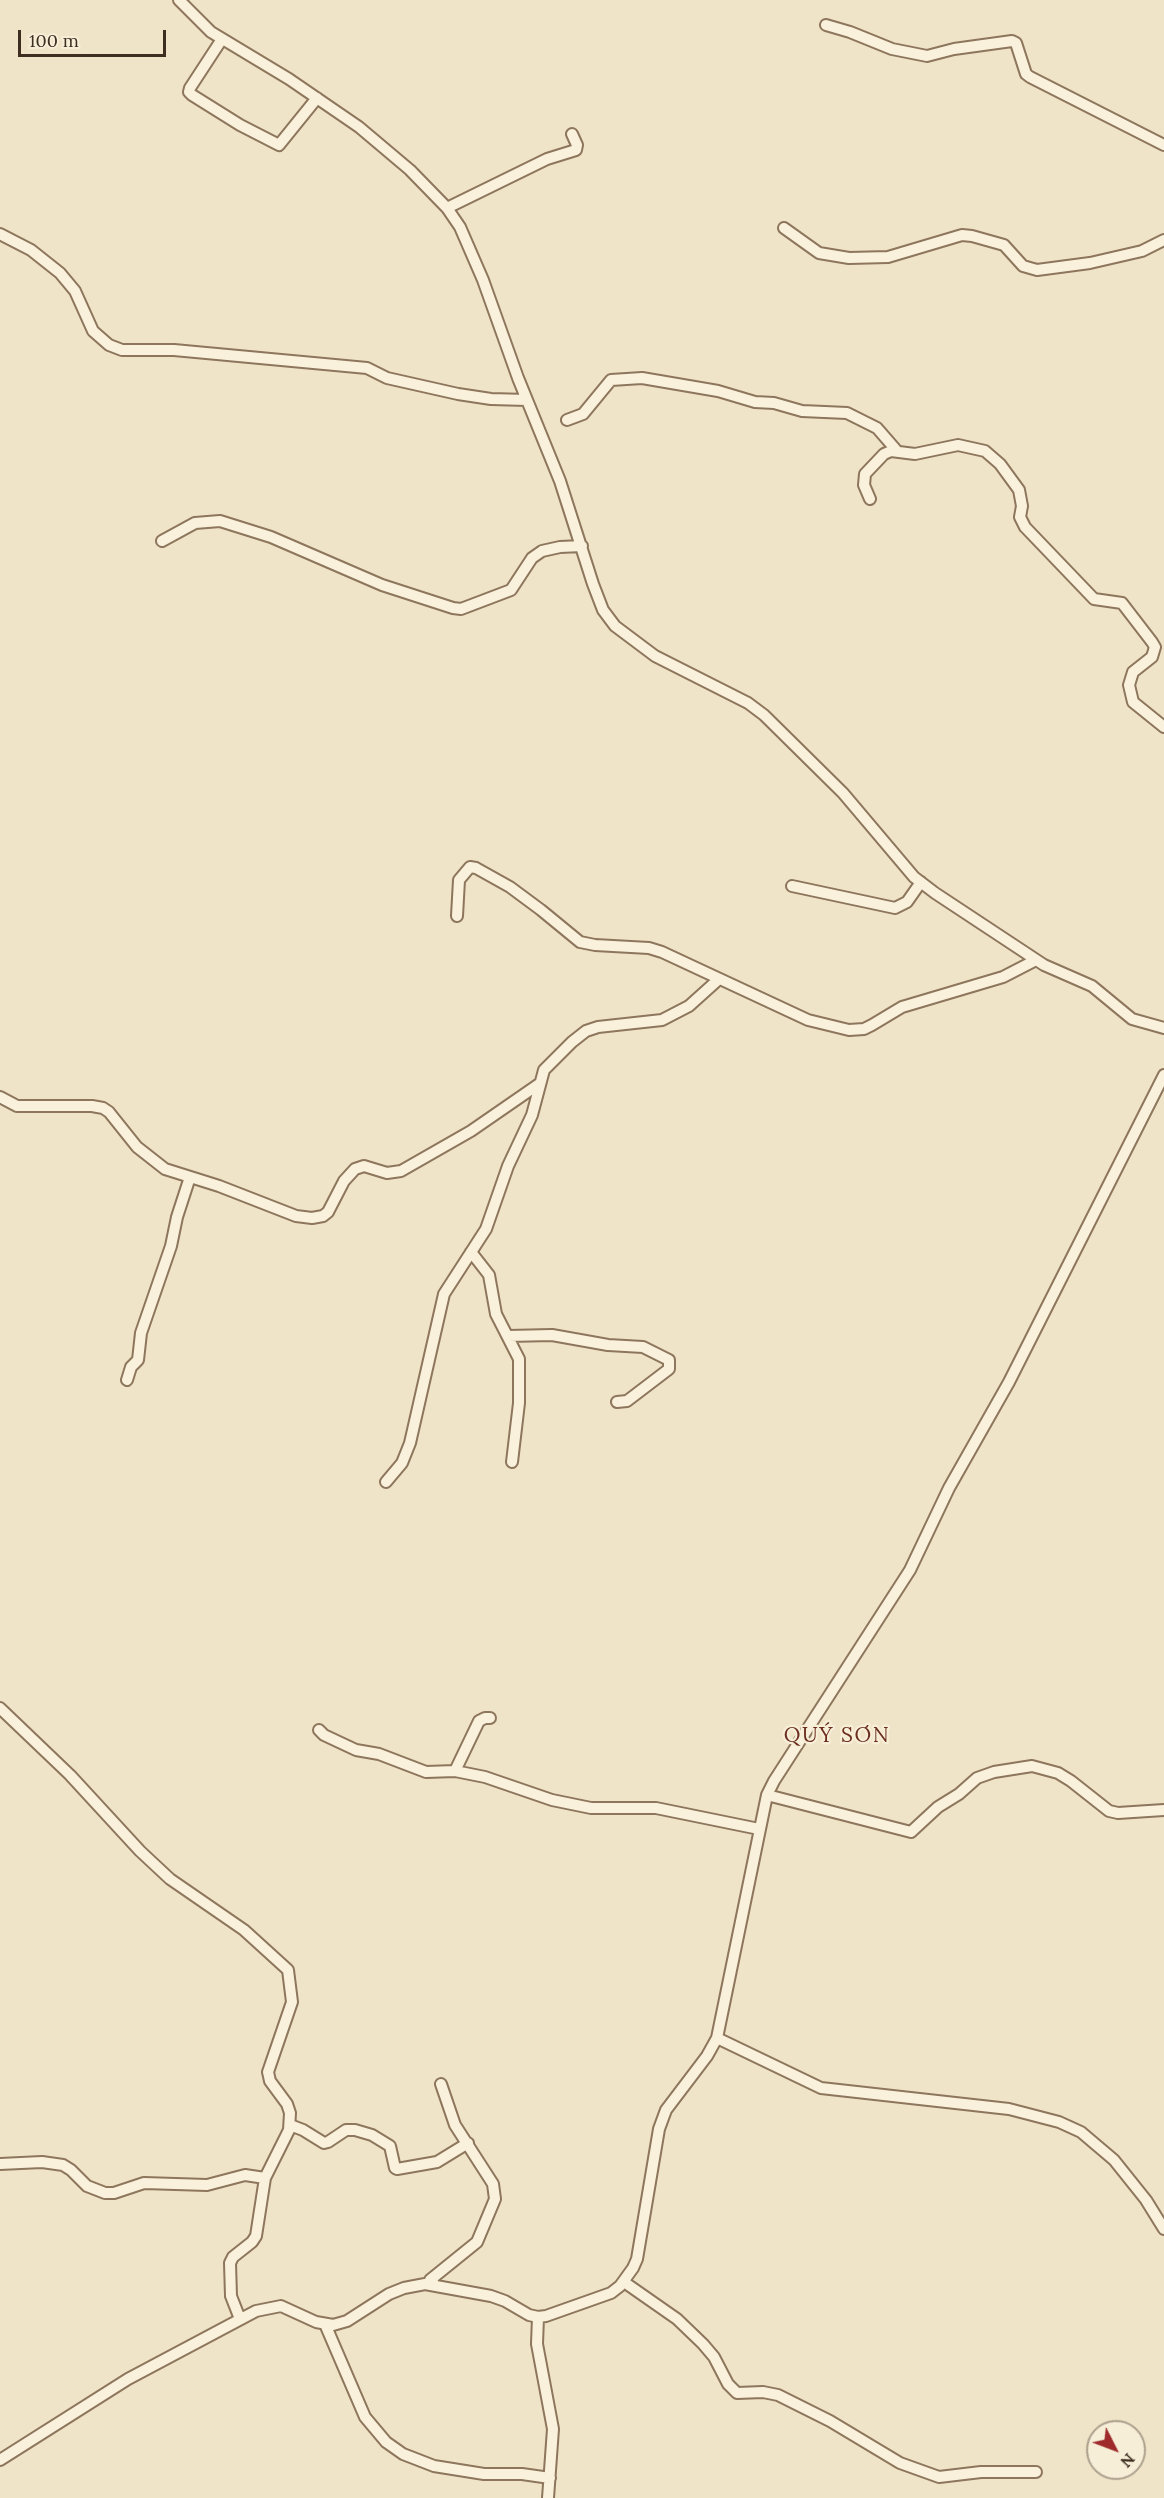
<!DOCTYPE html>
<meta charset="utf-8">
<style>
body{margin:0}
#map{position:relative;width:1164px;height:2498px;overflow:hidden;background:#f0e4c8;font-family:Lora,serif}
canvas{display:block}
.north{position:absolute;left:1086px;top:2420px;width:60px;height:60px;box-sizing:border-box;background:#f7eed8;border:2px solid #ada18e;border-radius:50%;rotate:132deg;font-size:16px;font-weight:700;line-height:24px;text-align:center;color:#3d2e20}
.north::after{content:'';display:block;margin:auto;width:21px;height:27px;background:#9e2a2b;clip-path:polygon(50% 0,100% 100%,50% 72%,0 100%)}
.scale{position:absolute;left:18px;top:30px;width:148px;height:27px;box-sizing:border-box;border:3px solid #3d2e20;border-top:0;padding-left:8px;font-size:18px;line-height:21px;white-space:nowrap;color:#3d2e20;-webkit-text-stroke:4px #f7eed8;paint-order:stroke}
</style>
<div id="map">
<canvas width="1164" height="2498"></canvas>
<div class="north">N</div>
<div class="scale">100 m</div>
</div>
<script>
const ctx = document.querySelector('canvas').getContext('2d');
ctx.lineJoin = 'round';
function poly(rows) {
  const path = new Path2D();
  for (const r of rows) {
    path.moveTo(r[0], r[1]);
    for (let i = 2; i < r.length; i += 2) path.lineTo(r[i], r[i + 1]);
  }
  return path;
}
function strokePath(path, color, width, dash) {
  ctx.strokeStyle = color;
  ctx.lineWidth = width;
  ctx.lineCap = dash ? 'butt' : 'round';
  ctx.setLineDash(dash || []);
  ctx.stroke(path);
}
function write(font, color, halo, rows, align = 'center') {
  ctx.font = font + ' Lora,serif';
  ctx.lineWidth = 4.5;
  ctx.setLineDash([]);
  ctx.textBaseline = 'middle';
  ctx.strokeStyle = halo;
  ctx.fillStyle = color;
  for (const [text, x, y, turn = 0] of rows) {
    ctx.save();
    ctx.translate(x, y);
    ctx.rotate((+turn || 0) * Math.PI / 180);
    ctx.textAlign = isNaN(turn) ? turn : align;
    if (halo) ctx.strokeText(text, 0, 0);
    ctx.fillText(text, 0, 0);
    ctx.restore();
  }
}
const minor = poly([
 [179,0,211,32,289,79,359,127,410,170,447,208,460,227,483,280,518,378,560,481,593,584,603,610,615,626,655,656,748,703,764,715,843,793,914,877,935,893,1044,965,1092,986,1132,1019,1164,1028],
 [826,25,850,32,892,49,927,56,954,49,1012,41,1016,43,1026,74,1030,77,1164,145],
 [222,39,190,88,189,92,192,95,240,125,279,145,317,98],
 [447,208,547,159,576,150,577,145,572,134],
 [784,228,819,253,849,258,888,257,962,235,972,236,1004,245,1023,266,1037,270,1090,263,1142,251,1164,240],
 [0,234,31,250,60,273,75,291,93,331,109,345,122,350,174,350,367,368,387,378,458,394,491,399,527,400],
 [567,420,583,414,611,380,642,378,718,391,755,402,774,403,802,411,847,413,877,428,897,451],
 [870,499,864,485,865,474,884,454,891,451,915,454,958,445,985,451,1000,464,1019,490,1022,506,1020,517,1025,527,1094,599,1122,603,1152,642,1155,647,1152,657,1133,672,1129,685,1133,702,1164,727],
 [162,541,195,523,220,521,271,537,382,585,453,608,461,609,511,590,532,558,542,551,560,547,582,546],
 [792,886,895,908,907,902,921,882],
 [457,916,459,880,470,867,476,868,510,887,541,910,580,942,595,945,649,948,662,952,808,1020,849,1030,864,1029,872,1025,902,1007,1003,977,1036,960],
 [0,1097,17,1106,92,1106,103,1108,109,1112,137,1147,165,1169,219,1186,296,1216,312,1218,323,1216,328,1212,344,1181,355,1169,364,1166,387,1173,401,1171,471,1131,539,1084],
 [471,1252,489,1275,496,1314,519,1359,519,1403,512,1462],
 [508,1336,552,1335,608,1345,643,1347,669,1360,669,1369,627,1401,617,1402],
 [127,1380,131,1367,138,1360,141,1333,171,1246,177,1217,190,1177],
 [386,1482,402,1463,410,1443,444,1294,486,1229,508,1166,532,1115,544,1070,572,1042,586,1031,598,1027,662,1020,689,1006,719,979],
 [0,1708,70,1775,140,1851,170,1879,244,1930,288,1970,292,2002,268,2072,270,2081,287,2104,290,2113,289,2130,265,2178,256,2236,252,2242,233,2257,230,2263,231,2296,240,2319],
 [319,1730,324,1735,356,1750,379,1754,426,1772,455,1771,485,1777,552,1800,591,1808,656,1808,759,1829],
 [455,1771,479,1721,485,1718,490,1718],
 [767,1795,911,1832,938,1807,959,1794,977,1778,994,1772,1032,1766,1058,1773,1071,1781,1109,1811,1118,1813,1164,1810],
 [717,2038,821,2088,1009,2109,1059,2122,1081,2132,1114,2160,1146,2200,1164,2229],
 [290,2125,303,2130,324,2143,328,2142,346,2130,355,2130,372,2135,390,2146,395,2168,397,2169,437,2162,468,2143],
 [0,2164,42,2162,63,2165,71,2170,87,2186,105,2193,114,2193,144,2183,207,2185,245,2175,265,2178],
 [624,2282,677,2319,703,2344,714,2357,728,2384,737,2393,763,2392,778,2395,830,2421,900,2463,939,2477,981,2472,1036,2472],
 [436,2286,430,2280,477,2242,495,2199,493,2184,455,2125,441,2084],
 [538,2317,537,2344,553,2429,548,2498],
 [325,2324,365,2417,386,2442,403,2454,434,2466,484,2474,522,2474,550,2478],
 [0,2460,128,2379,256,2311,281,2306,316,2322,333,2325,347,2321,389,2294,404,2288,425,2284,491,2296,505,2301,529,2315,538,2317,546,2316,611,2293,620,2286,633,2268,637,2259,659,2129,666,2110,707,2056,717,2038,767,1795,774,1781,910,1570,949,1488,1009,1382,1164,1075]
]);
strokePath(minor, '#8d765c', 14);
strokePath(minor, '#faf1dc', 10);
ctx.letterSpacing = '1.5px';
write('21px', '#6b2e1e', '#f7eed8', [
 ["QUÝ SƠN",837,1736]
]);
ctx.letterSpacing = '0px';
</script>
